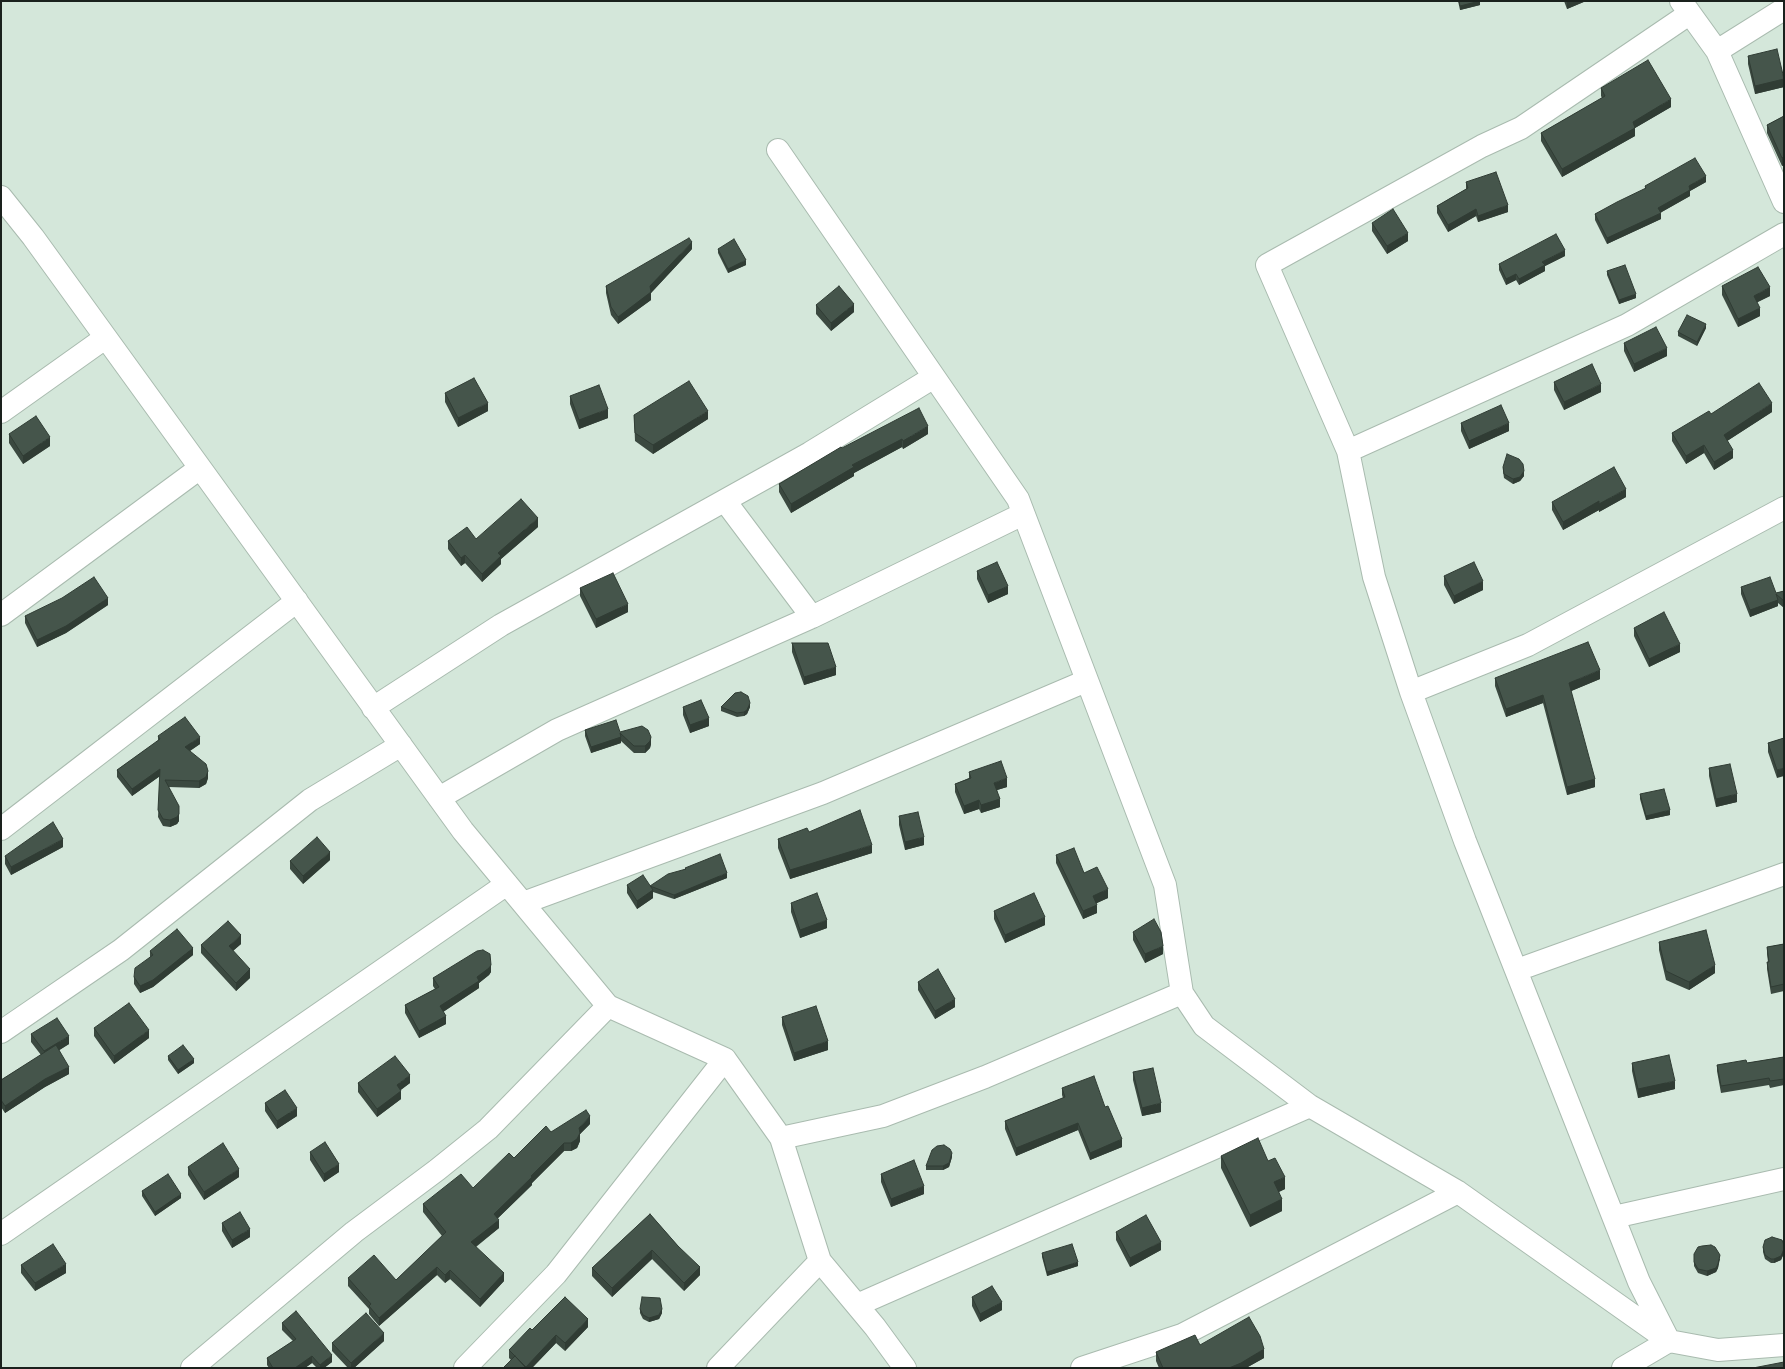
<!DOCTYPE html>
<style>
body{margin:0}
#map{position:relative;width:1785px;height:1369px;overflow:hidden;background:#d4e7da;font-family:"Work Sans",sans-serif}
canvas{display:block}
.frame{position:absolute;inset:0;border:2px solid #1a211d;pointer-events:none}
</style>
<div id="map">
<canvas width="1785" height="1369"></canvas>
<div class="frame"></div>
</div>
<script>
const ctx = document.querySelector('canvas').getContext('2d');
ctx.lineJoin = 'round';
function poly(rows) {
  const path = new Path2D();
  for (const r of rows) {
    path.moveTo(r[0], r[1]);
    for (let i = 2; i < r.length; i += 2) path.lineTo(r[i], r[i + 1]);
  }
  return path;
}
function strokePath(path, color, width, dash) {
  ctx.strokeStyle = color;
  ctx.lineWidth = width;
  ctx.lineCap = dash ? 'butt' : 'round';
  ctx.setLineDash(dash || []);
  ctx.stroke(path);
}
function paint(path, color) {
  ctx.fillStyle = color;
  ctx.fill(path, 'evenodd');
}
const minor = poly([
 [1681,1,1717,51,1784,202],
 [1689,14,1521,128,1482,146,1267,265,1348,451,1374,577,1411,692,1465,841,1639,1282,1669,1341,1718,1350,1784,1345],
 [1717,51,1784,9],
 [778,150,1018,499,1165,885,1182,993,1204,1026,1310,1106,1458,1192,1669,1341,1623,1368],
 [1,197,33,237,463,831,608,1006,725,1059,781,1138,820,1261,875,1327,905,1368],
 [1,412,105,338],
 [1348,451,1627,325,1784,234],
 [725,501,812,617],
 [1,615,200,468],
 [1411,692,1528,645,1784,508],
 [373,708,501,625,810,453,934,377],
 [439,798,557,730,812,617,1023,514],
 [1,829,297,601],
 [523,903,823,793,1086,681],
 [1517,970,1784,874],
 [1,1032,121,950,310,800,401,745],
 [781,1138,883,1116,985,1077,1182,993],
 [1614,1217,1784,1179],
 [1,1234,507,884],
 [857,1305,1310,1106],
 [192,1368,354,1232,437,1170,488,1129,608,1006],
 [465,1368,556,1274,725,1059],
 [718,1368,820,1261],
 [1082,1368,1182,1335,1458,1192]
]);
strokePath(minor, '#a9bbaf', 24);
strokePath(minor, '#fff', 22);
paint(poly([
 [1458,1,1480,1,1480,5,1460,10],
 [1564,1,1586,1,1567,9],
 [1748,56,1784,78,1784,87,1755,94,1748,64],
 [1601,88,1671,107,1635,128,1635,136,1562,177,1541,141,1541,133,1602,98,1601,96],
 [1784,116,1784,165,1782,166,1767,133,1767,125],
 [1466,182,1508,212,1478,222,1476,216,1448,232,1437,213,1437,206,1466,189],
 [1706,182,1690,191,1690,196,1660,213,1661,219,1607,244,1595,220,1595,214,1645,189,1645,186],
 [1372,223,1408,241,1387,254,1372,231],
 [692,249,651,293,651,300,618,324,611,315,606,293,606,286],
 [718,249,746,265,728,273,718,253],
 [1565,256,1545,266,1545,271,1519,285,1516,280,1506,285,1499,270,1499,264],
 [1607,271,1636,298,1619,304,1607,275],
 [1722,286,1770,296,1757,302,1760,316,1738,327,1722,295],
 [816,305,854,312,831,331,816,314],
 [1706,328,1697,346,1678,336,1678,332],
 [1624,343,1667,356,1634,372,1624,351],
 [1554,382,1601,392,1564,410,1554,390],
 [445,393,488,411,458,427,445,402],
 [570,396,608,418,579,429,570,404],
 [1772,412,1727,441,1733,458,1714,470,1704,453,1686,464,1672,441,1672,433,1711,414],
 [634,415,708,419,653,454,635,441],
 [1461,423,1509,431,1469,449,1461,431],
 [9,434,50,446,23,464,9,443],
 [928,434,903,449,902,447,854,473,854,476,791,513,779,492,779,484,842,448],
 [1503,467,1524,476,1520,481,1513,484,1504,478,1503,471],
 [1626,497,1599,512,1599,510,1563,530,1552,510,1552,502],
 [538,527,501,559,501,564,482,582,465,563,461,566,448,549,448,541,476,539],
 [977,571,1008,594,988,603,977,579],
 [1444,576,1483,590,1454,604,1444,585],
 [1741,587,1776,593,1784,591,1784,608,1778,603,1778,606,1750,617,1741,594],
 [580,588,628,612,596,628,580,596],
 [108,605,66,633,37,647,25,623,25,616],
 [1634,628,1680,652,1649,667,1634,636],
 [792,643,836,675,804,685,792,652],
 [1495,678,1600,679,1571,691,1595,787,1567,795,1543,703,1506,717,1495,686],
 [683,707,709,726,690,733,683,715],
 [721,707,750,707,747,714,744,716,737,717,721,711],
 [585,730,620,732,651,744,650,748,645,753,634,753,621,741,621,743,591,753,585,736],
 [158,736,200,744,190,751,208,778,206,784,199,788,169,787,179,821,177,824,170,827,163,826,158,817,160,776,132,796,117,777,117,770,158,741],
 [1784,738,1777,778,1768,752,1768,743],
 [1709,768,1737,802,1716,807,1709,776],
 [969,772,1007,787,997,790,1000,807,981,813,979,809,964,814,955,792,955,784,969,778],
 [1640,794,1670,815,1646,820,1640,799],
 [899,816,924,845,905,850,899,825],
 [778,839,872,853,790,879,778,848],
 [63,847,11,875,5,864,5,856],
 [1056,855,1084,873,1108,898,1096,903,1097,913,1083,919,1056,863],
 [330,860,303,884,290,869,290,861],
 [685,868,727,878,674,899,653,892,653,898,637,909,627,893,627,885,651,886,685,869],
 [791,903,827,928,800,938,791,912],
 [994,911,1045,925,1005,943,994,919],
 [1133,932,1163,954,1145,963,1133,940],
 [1659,942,1715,973,1689,990,1666,980,1659,950],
 [241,944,233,951,250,978,236,991,201,953,201,945],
 [1784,944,1784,991,1771,994,1767,969,1767,962,1768,962,1767,954,1767,947],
 [150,951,193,955,153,987,140,993,134,984,134,977,150,957],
 [491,972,489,975,479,983,479,988,443,1012,446,1024,419,1038,405,1013,405,1005,435,989,433,986,433,978],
 [918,982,955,1007,935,1019,918,990],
 [782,1017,828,1050,794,1061,782,1025],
 [94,1028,149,1038,114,1064,94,1036],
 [31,1034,69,1044,59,1050,69,1074,45,1087,5,1113,1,1107,1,1080,41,1055,31,1042],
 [168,1056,194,1063,178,1074,168,1060],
 [1784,1057,1784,1085,1770,1088,1769,1085,1721,1093,1717,1071,1717,1065,1747,1063],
 [1632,1063,1675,1089,1638,1098,1632,1071],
 [1133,1072,1161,1112,1142,1116,1133,1080],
 [358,1083,410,1083,400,1090,401,1099,377,1117,358,1092],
 [1062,1088,1105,1107,1122,1147,1090,1160,1078,1130,1016,1156,1005,1129,1005,1121,1063,1098,1062,1095],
 [265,1103,297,1116,277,1129,265,1111],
 [590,1124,580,1134,580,1141,577,1148,571,1151,564,1151,532,1183,532,1185,497,1219,499,1228,476,1247,504,1281,480,1307,450,1279,445,1283,437,1275,379,1326,369,1314,369,1309,348,1286,348,1278,396,1280,442,1236,423,1212,423,1204,473,1188,551,1132],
 [310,1152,339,1172,324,1182,310,1160],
 [1221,1156,1268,1161,1285,1189,1279,1192,1282,1211,1250,1227,1221,1168],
 [952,1157,949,1167,943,1170,926,1170,926,1166],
 [188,1167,239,1177,204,1200,188,1175],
 [881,1174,924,1194,891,1207,881,1182],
 [142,1191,181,1198,155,1216,142,1196],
 [650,1214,678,1246,700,1275,684,1291,652,1259,612,1297,592,1276,592,1268],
 [222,1223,250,1237,232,1248,222,1231],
 [1116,1232,1161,1250,1130,1267,1116,1240],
 [1784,1245,1784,1253,1781,1260,1774,1263,1771,1263,1765,1259,1763,1252,1763,1247],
 [1042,1253,1078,1266,1047,1276,1042,1257],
 [1694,1254,1720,1259,1718,1268,1716,1272,1707,1276,1698,1273,1694,1266],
 [21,1265,66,1273,35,1291,21,1273],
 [972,1297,1002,1310,980,1322,972,1306],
 [640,1309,662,1313,659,1319,649,1322,643,1319,640,1313],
 [282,1323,332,1362,324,1368,317,1368,312,1363,305,1368,269,1368,267,1365,267,1358,293,1341,282,1330],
 [588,1327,565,1351,556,1343,532,1368,503,1368,511,1360,509,1358,509,1350,532,1330],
 [384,1341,354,1368,348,1368,332,1351,332,1343],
 [1200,1345,1264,1358,1246,1368,1159,1368,1156,1361,1156,1352]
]), '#3b4940');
paint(poly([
 [1480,1,1480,5,1460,10,1460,6],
 [1567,1,1586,1,1567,9],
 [1784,79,1784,87,1755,94,1755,86],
 [1671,99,1671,107,1635,128,1635,136,1562,177,1562,169,1633,122],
 [1784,156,1784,165,1782,166,1782,158],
 [1706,176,1706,182,1690,191,1690,196,1658,214,1658,208,1689,186],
 [1508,205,1508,212,1478,222,1478,216],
 [1476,209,1476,216,1448,232,1448,225],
 [1661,213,1661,219,1607,244,1607,238],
 [1408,233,1408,241,1387,254,1387,246],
 [692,242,692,249,651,293,651,300,618,324,618,317,650,286],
 [1565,250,1565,256,1545,266,1545,271,1519,285,1519,279,1542,262],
 [746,260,746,265,728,273,728,269],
 [1516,274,1516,280,1506,285,1506,279],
 [1770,287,1770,296,1754,304,1754,296],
 [1636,294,1636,298,1619,304,1619,300],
 [854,304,854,312,831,331,831,323],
 [1760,308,1760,316,1738,327,1738,319],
 [1706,324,1706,328,1697,346,1697,342],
 [1667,348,1667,356,1634,372,1634,364],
 [1601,384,1601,392,1564,410,1564,402],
 [488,403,488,411,458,427,458,418],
 [1772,403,1772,412,1724,443,1724,435],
 [608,409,608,418,579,429,579,420],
 [708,411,708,419,653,454,653,445],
 [1509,423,1509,431,1469,449,1469,441],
 [928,426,928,434,903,449,903,441],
 [50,437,50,446,23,464,23,456],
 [902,439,902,447,854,473,854,476,791,513,791,504,852,465],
 [1704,445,1704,453,1686,464,1686,456],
 [1733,450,1733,458,1714,470,1714,462],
 [1524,471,1524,476,1520,481,1513,484,1513,479],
 [1626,489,1626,497,1599,512,1599,504],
 [1599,501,1599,510,1563,530,1563,522],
 [538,518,538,527,501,559,501,564,482,582,482,574,498,553],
 [465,555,465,563,461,566,461,558],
 [1483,581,1483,590,1454,604,1454,596],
 [1008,586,1008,594,988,603,988,595],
 [108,598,108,605,66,633,37,647,37,640],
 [1778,600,1778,606,1750,617,1750,610],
 [628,604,628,612,596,628,596,619],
 [1680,644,1680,652,1649,667,1649,659],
 [836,667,836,675,804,685,804,677],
 [1600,670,1600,679,1569,692,1569,683],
 [1543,695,1543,703,1506,717,1506,709],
 [750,703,750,707,747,714,744,716,744,712],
 [709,718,709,726,690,733,690,725],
 [200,737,200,744,185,754,185,747],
 [621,737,621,743,591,753,591,747],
 [651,737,651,744,650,748,645,753,645,746],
 [1784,768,1784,776,1777,778,1777,770],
 [160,769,160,776,132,796,132,789],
 [208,771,208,778,206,784,199,788,199,781],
 [1007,778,1007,787,994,791,994,783],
 [1595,779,1595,787,1567,795,1567,787],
 [1737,794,1737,802,1716,807,1716,799],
 [1000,799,1000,807,981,813,981,805],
 [979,800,979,809,964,814,964,806],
 [179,806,179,821,177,824,170,827,170,820],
 [1670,810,1670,815,1646,820,1646,816],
 [924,837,924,845,905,850,905,842],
 [63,839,63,847,11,875,11,867],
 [872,845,872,853,790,879,790,870],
 [330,852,330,860,303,884,303,876],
 [727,873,727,878,674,899,674,895],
 [1108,889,1108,898,1093,905,1093,896],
 [653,890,653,898,637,909,637,901],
 [1097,905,1097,913,1083,919,1083,911],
 [1045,917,1045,925,1005,943,1005,935],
 [827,920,827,928,800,938,800,930],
 [241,935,241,944,229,954,229,946],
 [1163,946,1163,954,1145,963,1145,954],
 [193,948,193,955,153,987,140,993,140,986],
 [491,965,491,972,489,975,479,983,479,988,440,1014,440,1006],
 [1715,965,1715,973,1689,990,1689,982],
 [250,969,250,978,236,991,236,983],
 [955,999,955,1007,935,1019,935,1011],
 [446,1016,446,1024,419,1038,419,1031],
 [149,1030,149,1038,114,1064,114,1056],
 [69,1036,69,1044,44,1060,44,1051],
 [828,1041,828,1050,794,1061,794,1053],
 [194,1059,194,1063,178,1074,178,1070],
 [69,1067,69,1074,45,1087,5,1113,5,1106,45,1079],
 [410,1075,410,1083,397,1093,397,1085],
 [1675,1081,1675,1089,1638,1098,1638,1089],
 [401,1091,401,1099,377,1117,377,1109],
 [1161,1103,1161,1112,1142,1116,1142,1108],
 [297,1108,297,1116,277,1129,277,1121],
 [590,1116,590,1124,580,1134,580,1141,577,1148,571,1151,571,1143,579,1128],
 [1078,1123,1078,1130,1016,1156,1016,1148],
 [1122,1139,1122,1147,1090,1160,1090,1153],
 [564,1143,564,1151,532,1183,532,1185,494,1222,494,1214],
 [952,1153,952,1157,949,1167,943,1170,943,1166],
 [339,1164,339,1172,324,1182,324,1174],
 [239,1169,239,1177,204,1200,204,1192],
 [1285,1177,1285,1189,1274,1194,1274,1182],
 [924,1186,924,1194,891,1207,891,1199],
 [181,1194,181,1198,155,1216,155,1212],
 [1282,1199,1282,1211,1250,1227,1250,1215],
 [499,1220,499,1228,471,1250,471,1242],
 [250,1229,250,1237,232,1248,232,1240],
 [1161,1242,1161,1250,1130,1267,1130,1258],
 [1784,1249,1784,1253,1781,1260,1774,1263,1774,1259],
 [652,1250,652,1259,612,1297,612,1288],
 [1720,1255,1718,1268,1716,1272,1707,1276,1707,1271],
 [1078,1262,1078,1266,1047,1276,1047,1272],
 [66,1264,66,1273,35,1291,35,1283],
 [437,1267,437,1275,379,1326,379,1318],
 [700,1267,700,1275,684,1291,684,1283],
 [450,1270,450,1279,445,1283,445,1275],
 [504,1273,504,1281,480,1307,480,1299],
 [1002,1302,1002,1310,980,1322,980,1314],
 [662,1309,662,1313,659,1319,649,1322,649,1318],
 [588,1319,588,1327,565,1351,565,1343],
 [384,1333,384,1341,354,1368,351,1368,351,1363],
 [556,1335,556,1343,532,1368,526,1368,526,1367],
 [1264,1349,1264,1358,1246,1368,1229,1368],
 [332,1355,332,1362,324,1368,320,1368,320,1365],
 [312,1356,312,1363,305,1368,295,1368]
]), '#303c34');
const building = poly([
 [1459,1,1480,1,1460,6,1459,1],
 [1777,49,1784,79,1755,86,1748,56,1777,49],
 [1648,60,1671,99,1633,122,1635,128,1562,169,1541,133,1605,96,1601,88,1648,60],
 [1784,116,1784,156,1782,158,1767,125,1784,116],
 [1695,158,1706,176,1689,186,1690,190,1658,208,1661,213,1607,238,1595,214,1617,202,1646,188,1645,186,1695,158],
 [1496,172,1508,205,1478,216,1476,209,1448,225,1437,206,1468,188,1466,182,1496,172],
 [1393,209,1408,233,1387,246,1372,223,1393,209],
 [1556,234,1565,250,1542,262,1545,265,1519,279,1516,274,1506,279,1499,264,1556,234],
 [689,238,692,242,650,286,651,292,618,317,611,307,606,286,689,238],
 [734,239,746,260,728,269,718,249,734,239],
 [1625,265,1636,294,1619,300,1607,271,1625,265],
 [1758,267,1770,287,1754,296,1760,308,1738,319,1722,286,1758,267],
 [839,286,854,304,831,323,816,305,839,286],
 [1687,315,1706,324,1697,342,1678,332,1687,315],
 [1656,327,1667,348,1634,364,1624,343,1656,327],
 [1592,364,1601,384,1564,402,1554,382,1592,364],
 [474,378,488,403,458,418,445,393,474,378],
 [689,381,708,411,653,445,635,433,634,415,689,381],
 [1759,383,1772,403,1724,435,1733,450,1714,462,1704,445,1686,456,1672,433,1709,411,1711,414,1759,383],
 [599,385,608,409,579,420,570,396,599,385],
 [1501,405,1509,423,1469,441,1461,423,1501,405],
 [919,408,928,426,903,441,902,439,852,465,854,467,791,504,779,484,841,447,842,448,919,408],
 [36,416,50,437,23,456,9,434,36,416],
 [1507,454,1519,459,1523,464,1524,471,1520,477,1513,479,1504,474,1503,467,1507,454],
 [1614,467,1626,489,1599,504,1599,501,1563,522,1552,502,1614,467],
 [521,499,538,518,498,553,501,556,482,574,465,555,461,558,448,541,467,527,476,539,521,499],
 [997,562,1008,586,988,595,977,571,997,562],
 [1474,562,1483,581,1454,596,1444,576,1474,562],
 [613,573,628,604,596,619,580,588,613,573],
 [94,577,108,598,66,626,37,640,25,616,62,598,94,577],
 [1770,577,1776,593,1784,591,1784,601,1776,594,1778,600,1750,610,1741,587,1770,577],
 [1664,612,1680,644,1649,659,1634,628,1664,612],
 [1588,642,1600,670,1569,683,1595,779,1567,787,1543,695,1506,709,1495,678,1588,642],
 [792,643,828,643,836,667,804,677,792,643],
 [741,692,748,696,750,703,747,710,744,712,737,713,721,707,735,693,741,692],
 [701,700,709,718,690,725,683,707,701,700],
 [185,717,200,737,185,747,206,764,208,771,206,777,199,781,165,780,179,806,179,814,177,817,170,820,163,819,158,810,160,769,132,789,117,770,160,739,158,736,185,717],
 [616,720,620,732,642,726,648,730,651,737,650,741,645,746,634,746,620,733,621,737,591,747,585,730,616,720],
 [1784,738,1784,768,1777,770,1768,743,1784,738],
 [1001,761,1007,778,994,783,1000,799,981,805,979,800,964,806,955,784,971,778,969,772,1001,761],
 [1730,764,1737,794,1716,799,1709,768,1730,764],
 [1664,789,1670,810,1646,816,1640,794,1664,789],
 [860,810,872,845,790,870,778,839,807,828,809,832,860,810],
 [918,812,924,837,905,842,899,816,918,812],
 [53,822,63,839,11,867,5,856,53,822],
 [317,837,330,852,303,876,290,861,317,837],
 [1074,848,1084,873,1097,867,1108,889,1093,896,1097,905,1083,911,1056,855,1074,848],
 [720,854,727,873,674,895,650,886,668,874,686,869,685,868,720,854],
 [643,875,653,890,637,901,627,885,643,875],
 [817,893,827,920,800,930,791,903,817,893],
 [1034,893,1045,917,1005,935,994,911,1034,893],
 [1154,919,1161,932,1163,946,1145,954,1133,932,1154,919],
 [228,921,241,935,229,946,250,969,236,983,201,945,228,921],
 [177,929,193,948,153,980,140,986,134,977,135,968,153,955,150,951,177,929],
 [1706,930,1715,965,1689,982,1666,971,1659,942,1706,930],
 [1784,944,1784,984,1771,987,1767,962,1769,962,1767,947,1784,944],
 [483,950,490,954,491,965,489,968,477,977,479,981,440,1006,446,1016,419,1031,405,1005,439,987,433,978,477,951,483,950],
 [938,969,955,999,935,1011,918,982,938,969],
 [129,1003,149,1030,114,1056,94,1028,129,1003],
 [816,1006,828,1041,794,1053,782,1017,816,1006],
 [57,1018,69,1036,44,1051,31,1034,57,1018],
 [56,1045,69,1067,45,1079,5,1106,1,1100,1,1080,56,1045],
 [183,1045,194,1059,178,1070,168,1056,183,1045],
 [1669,1055,1675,1081,1638,1089,1632,1063,1669,1055],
 [395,1056,410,1075,397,1085,401,1091,377,1109,358,1083,395,1056],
 [1784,1057,1784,1079,1770,1081,1769,1078,1721,1086,1717,1065,1746,1060,1747,1063,1784,1057],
 [1153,1068,1161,1103,1142,1108,1133,1072,1153,1068],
 [1094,1076,1105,1107,1108,1106,1122,1139,1090,1153,1078,1123,1016,1148,1005,1121,1065,1097,1062,1088,1094,1076],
 [285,1090,297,1108,277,1121,265,1103,285,1090],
 [586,1110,590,1116,579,1128,580,1133,577,1139,571,1143,564,1143,531,1176,532,1177,494,1214,499,1220,471,1242,504,1273,480,1299,450,1270,445,1275,437,1267,379,1318,369,1306,371,1304,348,1278,374,1255,396,1280,446,1232,423,1204,461,1174,473,1188,509,1153,514,1158,546,1126,551,1132,586,1110],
 [1258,1138,1268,1161,1275,1158,1285,1177,1274,1182,1282,1199,1250,1215,1221,1156,1258,1138],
 [325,1142,339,1164,324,1174,310,1152,325,1142],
 [223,1143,239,1169,204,1192,188,1167,223,1143],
 [944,1145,950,1149,952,1153,949,1163,943,1166,926,1166,932,1150,937,1146,944,1145],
 [914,1160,924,1186,891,1199,881,1174,914,1160],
 [168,1174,181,1194,155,1212,142,1191,168,1174],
 [240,1212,250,1229,232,1240,222,1223,240,1212],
 [650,1214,678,1246,700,1267,684,1283,652,1250,612,1288,592,1268,650,1214],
 [1146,1215,1161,1242,1130,1258,1116,1232,1146,1215],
 [1772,1237,1782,1240,1784,1245,1784,1249,1781,1256,1774,1259,1771,1259,1765,1255,1763,1247,1765,1240,1772,1237],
 [53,1244,66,1264,35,1283,21,1265,53,1244],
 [1072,1244,1078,1262,1047,1272,1042,1253,1072,1244],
 [1711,1245,1715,1247,1720,1255,1718,1264,1716,1268,1707,1271,1698,1269,1694,1262,1694,1254,1698,1247,1702,1246,1711,1245],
 [992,1286,1002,1302,980,1314,972,1297,992,1286],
 [565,1297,588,1319,565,1343,556,1335,526,1367,509,1350,530,1328,532,1330,565,1297],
 [642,1297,660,1298,662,1309,659,1315,649,1318,643,1315,640,1309,642,1297],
 [296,1311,332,1355,320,1365,312,1356,295,1368,273,1368,267,1358,296,1339,282,1323,296,1311],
 [366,1313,384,1333,351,1363,332,1343,366,1313],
 [1249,1317,1260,1336,1264,1349,1241,1363,1229,1368,1163,1368,1156,1352,1195,1335,1200,1345,1249,1317],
 [515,1356,525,1367,524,1368,503,1368,515,1356],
 [1784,1362,1784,1368,1753,1368,1784,1362]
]);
paint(building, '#45554b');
strokePath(building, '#303c34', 1);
</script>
